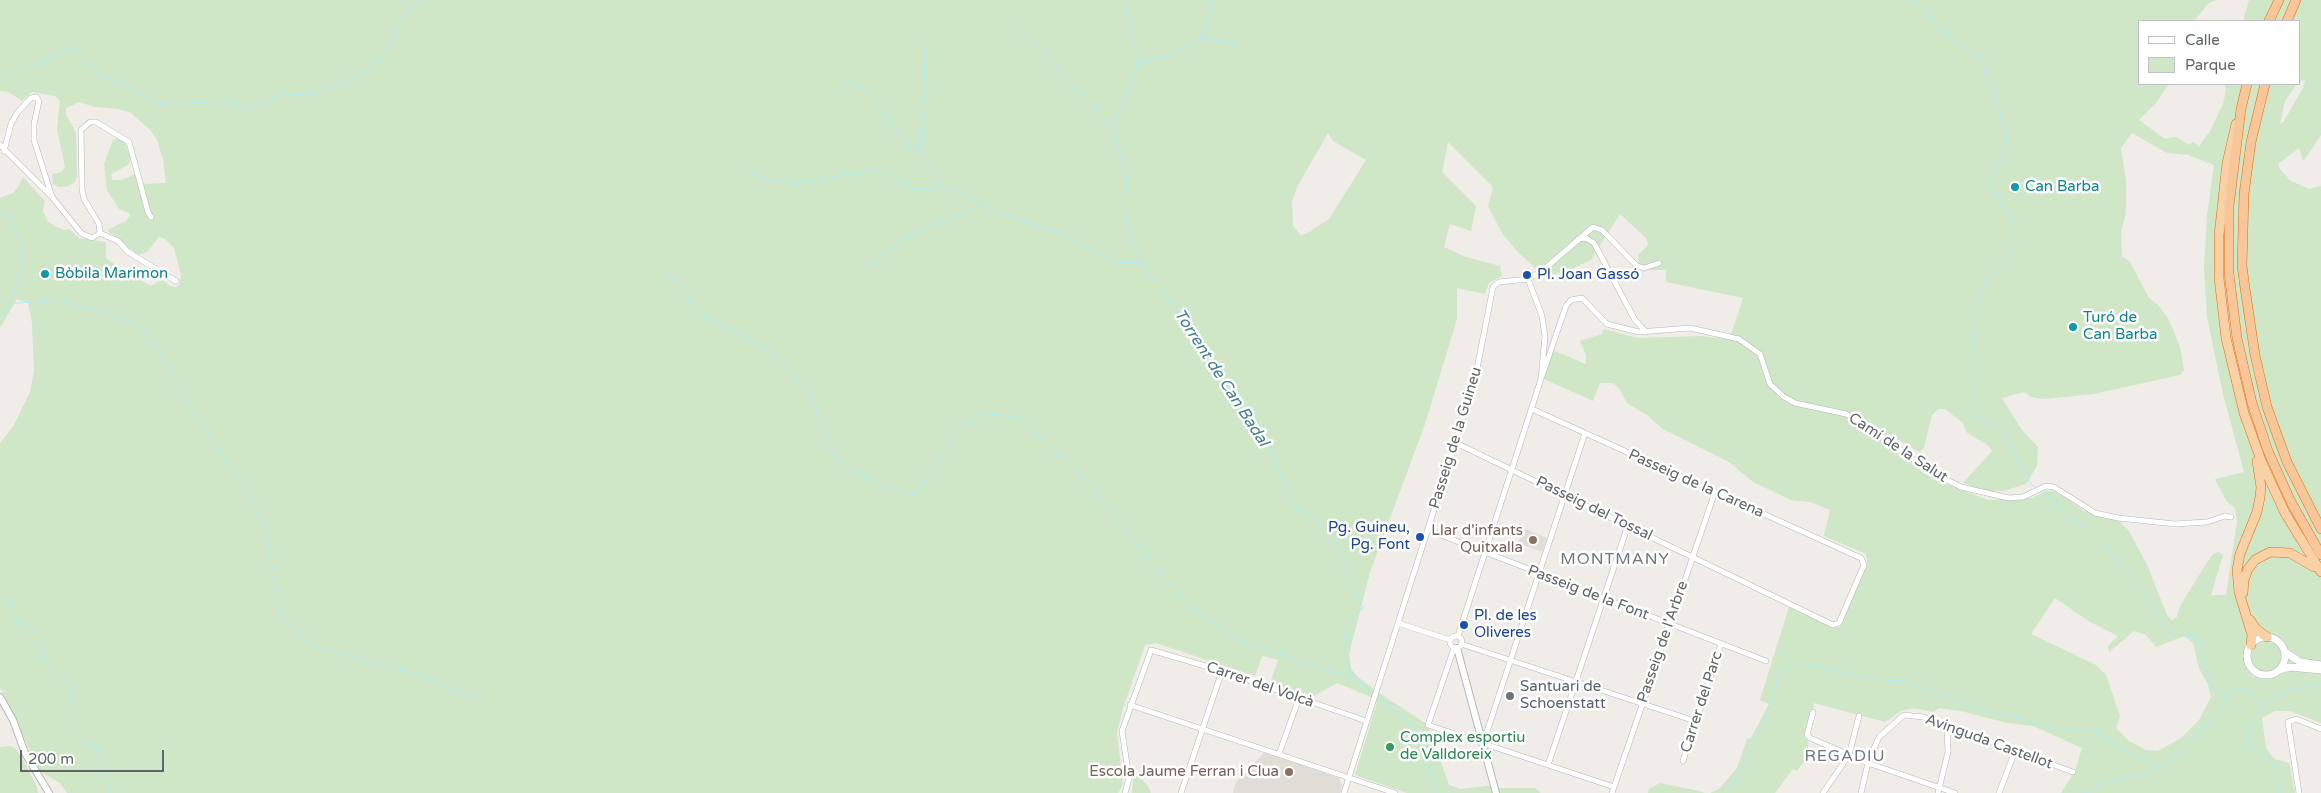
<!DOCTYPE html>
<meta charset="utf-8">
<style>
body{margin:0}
#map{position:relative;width:2321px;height:793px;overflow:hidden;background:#f0ece8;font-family:"Varela Round",sans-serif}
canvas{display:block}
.legend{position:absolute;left:2138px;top:20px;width:162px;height:65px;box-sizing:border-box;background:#fff;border:1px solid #bfc1c2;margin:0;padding:6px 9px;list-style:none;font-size:15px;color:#5f6567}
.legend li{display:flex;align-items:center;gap:10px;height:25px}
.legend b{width:25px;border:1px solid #bfc1c2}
.scale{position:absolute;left:20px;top:750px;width:144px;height:22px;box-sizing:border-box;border:2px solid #5f6567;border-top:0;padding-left:6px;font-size:15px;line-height:18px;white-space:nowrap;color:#5f6567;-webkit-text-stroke:4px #fff;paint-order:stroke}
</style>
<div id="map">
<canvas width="2321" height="793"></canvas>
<ul class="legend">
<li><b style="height:6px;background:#fff"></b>Calle</li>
<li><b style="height:14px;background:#cfe6c7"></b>Parque</li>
</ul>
<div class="scale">200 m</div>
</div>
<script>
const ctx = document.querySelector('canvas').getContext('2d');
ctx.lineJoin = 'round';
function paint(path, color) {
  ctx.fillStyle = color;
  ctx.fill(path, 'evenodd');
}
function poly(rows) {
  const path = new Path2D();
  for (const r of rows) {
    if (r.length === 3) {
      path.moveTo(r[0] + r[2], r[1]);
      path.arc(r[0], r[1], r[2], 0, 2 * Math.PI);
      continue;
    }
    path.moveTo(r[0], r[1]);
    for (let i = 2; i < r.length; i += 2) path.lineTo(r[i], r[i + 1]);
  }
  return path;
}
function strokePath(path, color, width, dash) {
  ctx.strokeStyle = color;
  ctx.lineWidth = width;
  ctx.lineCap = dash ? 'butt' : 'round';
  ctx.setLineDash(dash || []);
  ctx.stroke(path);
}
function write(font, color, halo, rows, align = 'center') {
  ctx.font = font + ' "Varela Round",sans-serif';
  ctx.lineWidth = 5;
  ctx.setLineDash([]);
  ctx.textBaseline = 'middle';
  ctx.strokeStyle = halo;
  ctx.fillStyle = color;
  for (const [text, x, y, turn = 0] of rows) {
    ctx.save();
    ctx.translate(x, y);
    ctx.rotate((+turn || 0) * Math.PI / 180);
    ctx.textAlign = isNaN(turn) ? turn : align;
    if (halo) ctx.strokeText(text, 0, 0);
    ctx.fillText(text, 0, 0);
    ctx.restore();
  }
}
paint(poly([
 [1523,528,1547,538,1542,552,1518,543],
 [1264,753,1339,778,1342,786,1340,793,1233,793,1236,782]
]), '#e0dcd6');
paint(poly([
 [0,0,2216,0,2209,3,2194,21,2140,21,2140,84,2169,84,2156,103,2139,120,2165,139,2176,137,2189,145,2193,142,2199,146,2210,131,2223,104,2226,90,2225,84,2297,84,2285,101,2280,124,2284,121,2304,86,2305,80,2300,81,2300,21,2243,21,2249,0,2321,0,2321,135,2305,159,2303,161,2302,158,2299,148,2278,164,2280,169,2291,181,2309,189,2321,186,2321,723,2290,711,2275,711,2262,718,2266,748,2274,759,2289,763,2295,793,2061,793,2075,771,2082,748,2033,726,2007,723,1961,711,1939,708,1933,712,1914,708,1901,711,1885,722,1814,703,1807,735,1808,748,1805,760,1797,771,1793,769,1775,793,1710,793,1720,788,1737,768,1747,739,1751,738,1769,704,1760,700,1789,607,1835,628,1840,627,1867,562,1866,554,1824,536,1830,510,1810,502,1791,500,1753,482,1729,462,1663,429,1647,415,1627,403,1619,388,1612,383,1600,383,1593,401,1544,379,1552,350,1586,364,1586,355,1580,341,1602,334,1604,329,1637,338,1701,336,1726,339,1732,331,1743,298,1666,282,1666,270,1646,270,1639,263,1638,255,1648,245,1646,238,1620,214,1591,260,1562,273,1552,274,1535,268,1517,251,1502,233,1488,206,1493,187,1448,142,1442,172,1476,206,1471,231,1450,224,1444,247,1466,257,1500,266,1502,276,1489,283,1485,294,1457,288,1457,319,1425,424,1370,572,1349,654,1351,669,1358,677,1376,691,1428,725,1449,785,1461,789,1494,785,1498,788,1535,788,1541,793,1407,793,1355,775,1377,702,1369,696,1337,683,1312,697,1270,684,1278,660,1262,656,1255,676,1156,643,1145,645,1123,708,1117,733,1123,785,1118,793,67,793,60,783,40,771,0,687,0,443,14,425,30,392,34,371,32,323,28,303,17,299,0,328,0,198,13,193,18,187,23,177,45,201,43,211,48,222,63,230,69,229,79,238,106,242,106,258,122,270,151,286,162,280,170,286,176,287,179,285,181,276,174,248,165,239,159,237,147,252,138,255,107,230,126,221,130,216,129,213,119,209,107,190,104,164,113,140,118,138,124,141,131,159,128,165,111,174,112,180,122,180,140,172,142,182,145,184,166,183,163,159,157,140,151,131,131,113,119,109,95,107,79,102,66,108,66,114,76,133,77,176,75,182,69,186,59,187,53,184,52,174,62,172,65,167,57,129,60,101,55,96,32,92,22,101,9,92,0,91],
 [1328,133,1333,141,1366,160,1329,219,1306,234,1301,235,1293,226,1292,202,1297,187],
 [2132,133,2167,153,2188,155,2214,165,2207,215,2204,267,2207,317,2223,394,2244,472,2215,479,2227,502,2235,508,2236,513,2237,522,2226,595,2211,595,2223,555,2219,552,2213,554,2206,564,2180,606,2177,617,2172,620,2167,615,2147,565,2129,531,2117,519,2084,511,2063,496,2053,491,2046,491,2032,498,1988,500,1936,480,1889,447,1897,439,1919,452,1924,448,1932,415,1938,409,1945,409,1963,423,1966,432,1989,446,1992,451,1963,483,1985,491,2003,491,2026,484,2037,466,2038,447,2021,429,2002,398,2024,392,2031,397,2043,399,2094,394,2180,375,2184,370,2180,347,2168,318,2158,305,2149,298,2130,262,2122,256,2121,232,2126,213,2126,181,2121,148],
 [2055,598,2090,622,2118,636,2108,646,2109,652,2134,631,2146,635,2156,647,2184,636,2193,643,2199,668,2208,685,2211,697,2199,720,2181,738,2158,751,2146,750,2129,741,2116,728,2120,716,2106,675,2096,665,2031,634],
 [10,746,16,749,23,760,37,787,38,793,0,793,0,747],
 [1134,771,1148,786,1151,793,1132,793],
 [1660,783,1699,791,1705,793,1648,793,1649,789]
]), '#cfe6c7');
strokePath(poly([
 [1123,0,1139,63,1113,128,1115,142,1126,174,1127,185,1124,195,1123,210,1132,238,1150,275,1197,334,1238,403,1261,432,1270,448,1295,507,1304,515,1317,518,1319,523,1332,534,1363,608,1348,620,1345,656,1352,675,1374,695],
 [1912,0,1975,56,1985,58,1988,82,2002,117,2007,139,2005,152,1990,182,2013,222,2014,243,2002,267,1985,282,1971,320,1974,349,1973,375,1976,381,1975,409,1977,415,1999,430,2010,442,2021,468,2030,483,2036,488],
 [1021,31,1047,53,1063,76,1090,101,1113,128],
 [1200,39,1208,24,1211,0],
 [1139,63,1168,56,1205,38,1237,45],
 [845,82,861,87,873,98,899,136,909,145,920,152,945,187,972,197,998,213,1062,233,1114,262,1142,263],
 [0,83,12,76,22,66,38,65,67,48,81,54,88,67,101,75,127,85,151,101,178,104,222,101,246,109,287,93,297,95,322,91,364,73,378,64,400,21,412,6,422,0],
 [920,152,921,128,925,96,924,46],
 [747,173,771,180,798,183,880,169,913,188,928,189,945,187],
 [0,212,9,217,20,240,20,273,9,304,0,318],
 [864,268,893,247,922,230,968,212,981,204],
 [665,270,709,319,771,351,810,396,833,455,878,486,915,495,959,428,983,413,1017,417,1092,485,1122,527,1186,603,1239,640,1356,680],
 [9,304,62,299,82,307,100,310,138,325,163,355,173,382,233,469,265,527,282,619,315,646,421,676,482,701],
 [2039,490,2056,502,2065,515,2087,528,2100,541,2144,593,2160,624,2167,632,2172,635,2197,637,2212,688,2228,696],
 [0,587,9,596,12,613,18,623,34,631,40,653,45,661,70,684,73,692,67,714,67,724,81,738,96,748,111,793],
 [1377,697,1398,712,1417,731,1436,793],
 [2263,704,2289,690,2321,683],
 [2262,705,2249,728,2248,741,2250,747,2267,757,2278,771,2282,780,2280,793],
 [1725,793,1732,787,1746,762,1764,722,1779,677,1784,668,1798,665,1827,668,1874,679,1905,681,1990,713,2003,714,2062,730,2092,730,2114,742,2125,750,2160,767,2184,748,2220,710,2227,697,2236,689,2247,689,2263,704],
 [2084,793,2108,782,2144,774,2158,768]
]), '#aeedfa', 1);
const minor = poly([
 [0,145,52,197,81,233,92,238,100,233],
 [4,151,11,124,17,113,31,98,36,97,39,101,34,124,34,140,52,197],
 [100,233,99,224,84,199,82,189,81,130,90,122,96,122,129,142,148,212,151,217],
 [100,233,118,241,128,252,176,281],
 [1578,239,1586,238,1594,243,1635,320,1646,332],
 [1541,379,1566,306,1571,300,1582,298,1607,324,1639,332,1690,328,1739,339,1760,354,1770,384,1784,397,1795,403,1846,414,1889,441,1926,469,1961,487,2009,498,2023,497,2046,486,2054,487,2095,513,2118,518,2175,524,2207,522,2225,516,2231,517],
 [1456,443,1833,625,1839,623,1864,565,1861,558,1532,409],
 [1428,530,1766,661],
 [1398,623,1450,640],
 [1456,642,6],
 [1458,636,1541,379,1545,336,1542,316,1528,279],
 [1461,644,1695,721],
 [1454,648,1428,725,1614,787],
 [1130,705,1395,793],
 [1813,712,1807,735,1810,738,1868,763,1955,793],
 [1483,744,1585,433],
 [1279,754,1299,698],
 [1683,761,1721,644],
 [1548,765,1628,525],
 [1125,793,1129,778,1122,731,1151,650,1222,671,1366,721],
 [1181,793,1222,671],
 [1344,793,1474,384,1493,287,1499,282,1528,279,1542,271,1593,227,1602,230,1637,266,1644,268,1659,263],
 [1612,793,1715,492],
 [1823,793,1849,755,1859,716],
 [1861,793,1868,763,1879,737,1904,715,1923,717,2073,772],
 [1938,793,1948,752,1947,726],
 [1999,793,2015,751],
 [2299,793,2288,722,2296,719,2321,729]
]);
const tertiary = poly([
 [1457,648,1496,793],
 [0,697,13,720,25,753,49,793]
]);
const secondary = poly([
 [2266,656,19],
 [2285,652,2300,662,2321,665],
 [2279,670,2290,667,2321,670]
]);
const trunk = poly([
 [2236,124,2227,163,2219,235,2219,278,2226,338,2244,413,2262,463,2285,513,2321,572],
 [2243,593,2244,580,2248,569,2255,560,2270,552,2290,553,2314,567],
 [2250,620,2256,629,2267,637],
 [2251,645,2252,635,2239,592,2237,570,2240,554,2257,512,2260,497,2261,487,2257,461]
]);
const motorway = poly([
 [2269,21,2279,0],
 [2287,21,2296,0],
 [2247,84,2241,109,2229,206,2229,273,2237,338,2252,403,2268,451,2291,502,2321,555],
 [2265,84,2251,142,2244,194,2242,266,2245,288,2255,355,2267,407,2287,462,2321,529]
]);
strokePath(minor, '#b3b7b9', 6);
strokePath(tertiary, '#b3b7b9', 8);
strokePath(secondary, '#b2b7b9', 8);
strokePath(trunk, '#ea6b0f', 10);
strokePath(motorway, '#ea6b0f', 10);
strokePath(minor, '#fff', 5);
strokePath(tertiary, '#fff', 6);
strokePath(secondary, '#fff', 7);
strokePath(trunk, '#f8d1a6', 9);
strokePath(motorway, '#f7c699', 9);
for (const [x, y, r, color] of [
 [2015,187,5,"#0f9aa8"],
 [45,274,5,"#0f9aa8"],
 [1527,275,5,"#1a4fb4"],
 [2073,327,5,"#0f9aa8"],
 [1420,537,5,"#1a4fb4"],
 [1533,540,5,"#8d6e63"],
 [1464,625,5,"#1a4fb4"],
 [1510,696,5,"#6b7280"],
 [1390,747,5,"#2e9e5b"],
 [1289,772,5,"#8d6e63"]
]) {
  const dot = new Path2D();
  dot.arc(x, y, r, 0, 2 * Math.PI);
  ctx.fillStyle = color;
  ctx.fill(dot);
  strokePath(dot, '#fff', 2);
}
write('15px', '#0d838f', '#fff', [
 ["Can Barba",2025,187],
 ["Bòbila Marimon",55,274],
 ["Turó de",2083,318],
 ["Can Barba",2083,335]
], 'left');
write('15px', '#164399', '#fff', [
 ["Pl. Joan Gassó",1537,275],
 ["Pg. Guineu,",1410,528,"right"],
 ["Pg. Font",1410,545,"right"],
 ["Pl. de les",1474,616],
 ["Oliveres",1474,633]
], 'left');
write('15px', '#5f6567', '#fff', [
 ["Passeig de la Guineu",1456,438,-73],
 ["Camí de la Salut",1898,448,33],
 ["Passeig de la Carena",1696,484,24],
 ["Passeig del Tossal",1594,509,26],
 ["Passeig de la Font",1588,593,21],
 ["Passeig de l'Arbre",1663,642,-71],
 ["Carrer del Volcà",1260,685,19],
 ["Carrer del Parc",1702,702,-72],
 ["Avinguda Castellot",1989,742,20]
]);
write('15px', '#785e54', '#fff', [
 ["Llar d'infants",1523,531],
 ["Quitxalla",1523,548],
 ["Escola Jaume Ferran i Clua",1279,772]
], 'right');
write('15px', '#5b616d', '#fff', [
 ["Santuari de",1520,687],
 ["Schoenstatt",1520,704]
], 'left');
write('15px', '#27864d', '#fff', [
 ["Complex esportiu",1400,738],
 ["de Valldoreix",1400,755]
], 'left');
write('italic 16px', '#417e93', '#fff', [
 ["Torrent de Can Badal",1221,378,57]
]);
ctx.letterSpacing = '1px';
write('16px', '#707779', '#fff', [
 ["MONTMANY",1615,560],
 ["REGADIU",1845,757]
]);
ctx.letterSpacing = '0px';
</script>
